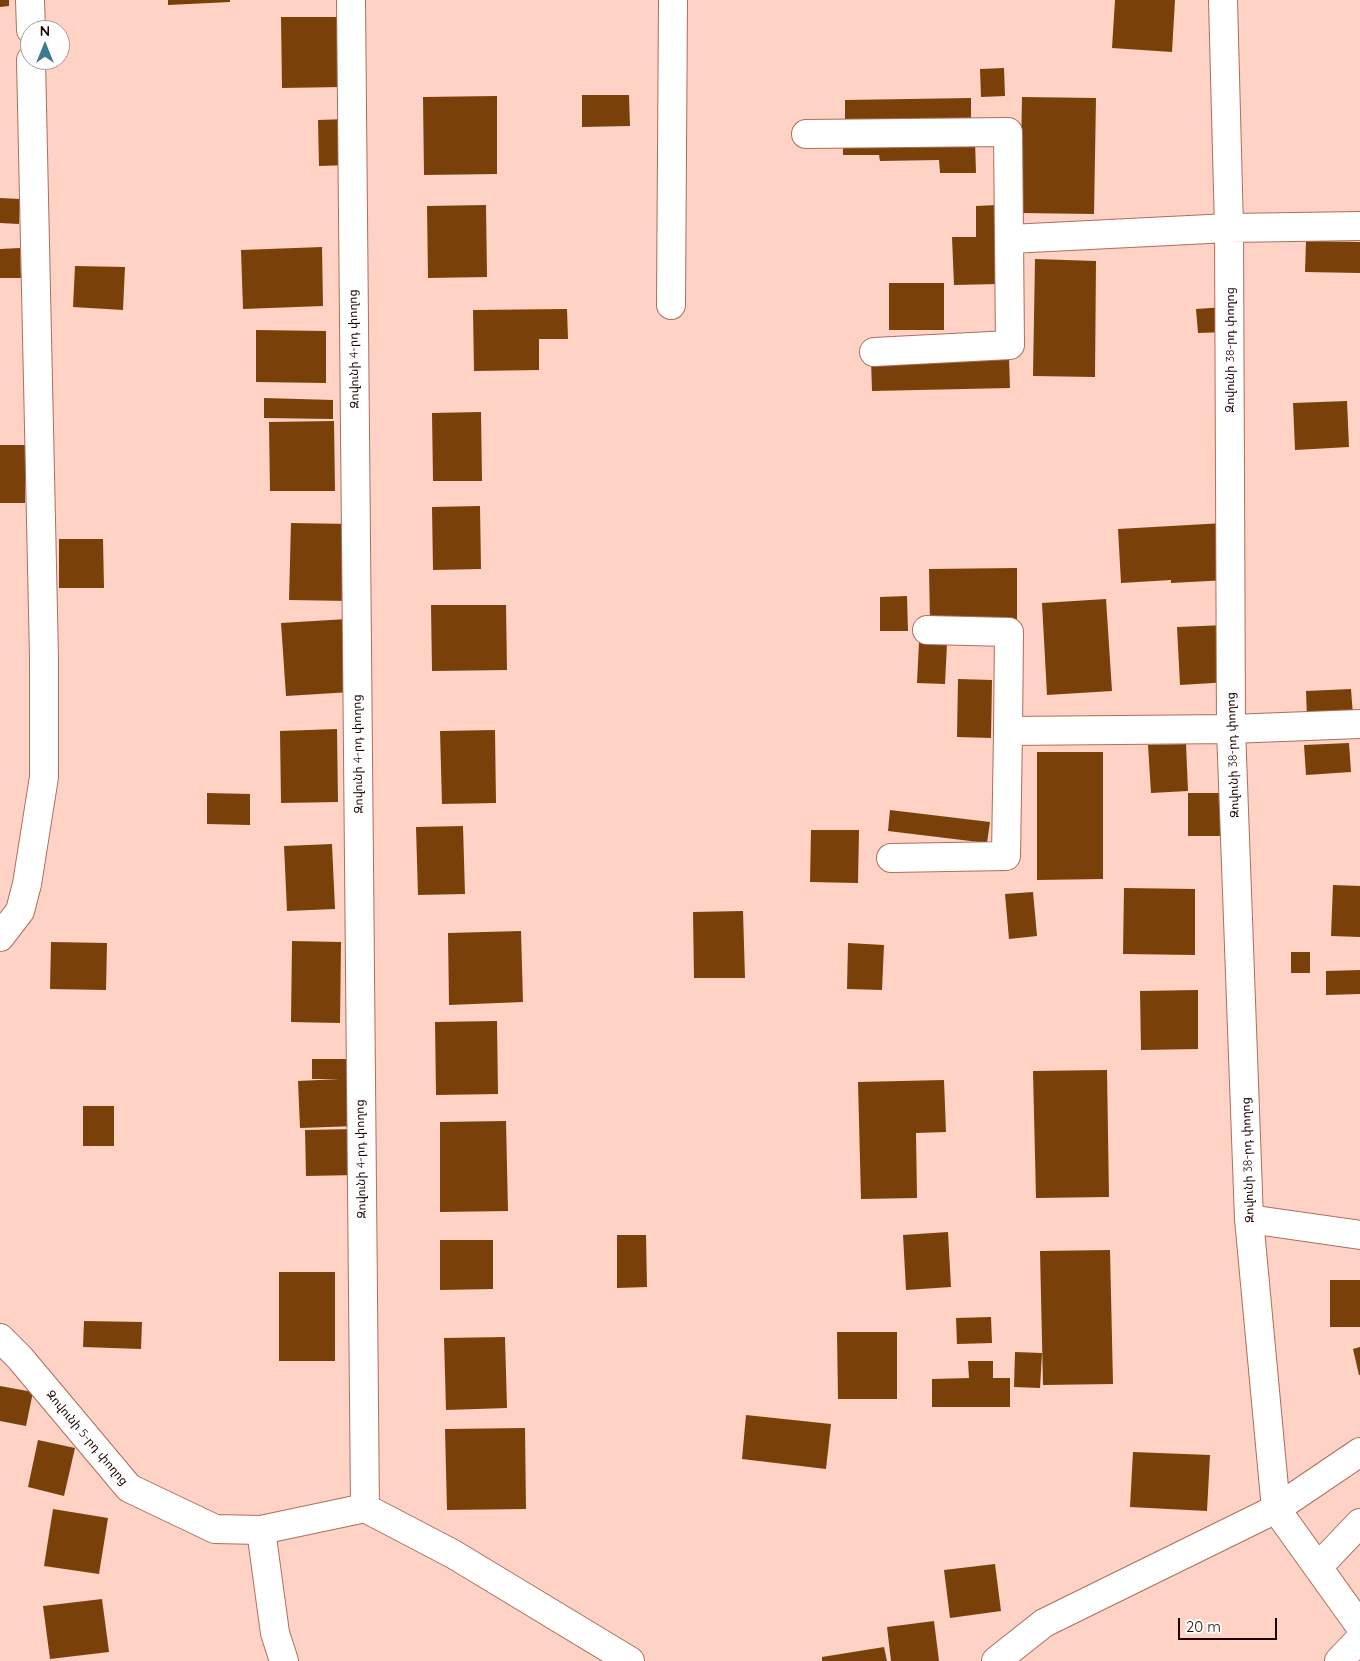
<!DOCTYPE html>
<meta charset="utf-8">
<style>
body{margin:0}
#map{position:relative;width:1360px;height:1661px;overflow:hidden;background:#fed2c5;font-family:Quicksand,sans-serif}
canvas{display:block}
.north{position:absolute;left:20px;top:20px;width:50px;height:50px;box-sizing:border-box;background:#fff;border:1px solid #a49b99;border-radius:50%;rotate:0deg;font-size:14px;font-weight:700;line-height:20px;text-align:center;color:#1c0501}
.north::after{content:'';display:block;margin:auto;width:18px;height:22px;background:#3a7c8d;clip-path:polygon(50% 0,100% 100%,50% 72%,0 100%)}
.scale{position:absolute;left:1178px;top:1618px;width:99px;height:22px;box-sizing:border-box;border:2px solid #1c0501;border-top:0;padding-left:6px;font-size:15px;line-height:18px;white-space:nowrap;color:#1c0501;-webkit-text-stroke:4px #fff;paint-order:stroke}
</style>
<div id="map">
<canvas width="1360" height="1661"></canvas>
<div class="north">N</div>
<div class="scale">20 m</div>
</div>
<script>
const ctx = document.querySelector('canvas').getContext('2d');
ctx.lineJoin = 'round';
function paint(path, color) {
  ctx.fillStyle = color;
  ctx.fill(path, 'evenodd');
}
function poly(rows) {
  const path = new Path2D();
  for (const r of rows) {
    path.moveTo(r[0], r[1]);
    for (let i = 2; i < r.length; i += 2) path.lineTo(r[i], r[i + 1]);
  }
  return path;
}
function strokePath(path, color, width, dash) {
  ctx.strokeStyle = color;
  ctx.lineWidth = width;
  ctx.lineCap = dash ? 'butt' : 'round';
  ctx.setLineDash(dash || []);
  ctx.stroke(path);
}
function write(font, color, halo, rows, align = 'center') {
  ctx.font = font + ' Quicksand,"Noto Sans Armenian",sans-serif';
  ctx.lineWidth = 5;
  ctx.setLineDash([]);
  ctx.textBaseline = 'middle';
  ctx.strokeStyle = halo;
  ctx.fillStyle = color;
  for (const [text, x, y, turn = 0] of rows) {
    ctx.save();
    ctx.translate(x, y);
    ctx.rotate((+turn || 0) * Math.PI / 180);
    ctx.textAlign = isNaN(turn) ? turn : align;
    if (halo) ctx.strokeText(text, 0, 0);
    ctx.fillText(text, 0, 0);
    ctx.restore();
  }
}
paint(poly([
 [0,0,9,0,9,6,0,7],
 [168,0,230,0,230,2,168,5],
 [1115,0,1175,0,1172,52,1112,48],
 [281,17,341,17,342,87,282,88],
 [1004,68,1005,96,981,97,980,69],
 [582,95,629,95,630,126,582,127],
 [497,96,497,174,424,175,423,97],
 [1022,97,1096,98,1094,214,1020,213],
 [971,98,971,123,845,124,845,100],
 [348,119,349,165,319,166,318,120],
 [975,140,976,173,940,173,939,160,880,161,879,155,843,155,843,142],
 [0,198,20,199,19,224,0,223],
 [486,205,487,277,428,278,427,206],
 [997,205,998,284,954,285,952,237,976,237,976,206],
 [1306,241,1360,242,1360,273,1305,272],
 [322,247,323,306,243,309,241,250],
 [20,248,21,278,0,278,0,249],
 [1035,259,1096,261,1095,377,1033,376],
 [75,266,125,267,123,310,73,307],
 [889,283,944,283,944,330,889,330],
 [1225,307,1227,332,1198,333,1196,309],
 [567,309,568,339,539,339,539,370,474,371,473,310],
 [256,330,326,331,326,383,256,382],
 [1009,357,1010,388,872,391,871,360],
 [264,398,333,400,333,419,264,418],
 [1347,401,1349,447,1295,450,1293,403],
 [481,412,482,481,433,481,432,413],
 [334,421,335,491,270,491,269,422],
 [0,445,26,445,25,503,0,503],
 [480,506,481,569,433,570,432,507],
 [291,523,352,524,350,601,289,600],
 [1224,523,1228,580,1171,583,1171,580,1121,583,1118,529],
 [59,539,103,539,104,588,59,588],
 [1017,568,1017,621,930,622,929,569],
 [907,596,908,631,880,631,880,597],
 [1106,599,1112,691,1047,695,1042,603],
 [431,605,506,605,507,670,432,671],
 [347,619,351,692,286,696,281,623],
 [1226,625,1229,682,1180,685,1177,627],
 [919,642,947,643,945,684,917,683],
 [958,679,992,680,991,738,957,737],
 [1351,689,1353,716,1307,719,1306,691],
 [337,729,338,802,281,803,280,731],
 [495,730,496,803,442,804,440,731],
 [1349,743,1351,772,1306,775,1304,745],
 [1186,744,1188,791,1151,793,1148,745],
 [1037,752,1103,752,1103,879,1037,880],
 [207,793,250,794,250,825,207,824],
 [1188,793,1225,793,1225,836,1188,836],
 [890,810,990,822,987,843,888,831],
 [463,826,465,894,418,895,416,827],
 [811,830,859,830,858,883,810,882],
 [332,844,335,909,287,911,284,846],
 [1333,885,1360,886,1360,937,1331,936],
 [1124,888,1195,889,1195,955,1123,954],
 [1033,892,1037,936,1009,939,1005,894],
 [743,911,745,978,694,978,693,912],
 [521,931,523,1002,449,1005,448,933],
 [292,941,341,942,340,1023,291,1022],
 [51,942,107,943,106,990,50,989],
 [848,943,884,945,882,990,847,989],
 [1291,952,1310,952,1310,973,1291,973],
 [1360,970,1360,994,1326,995,1326,971],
 [1198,990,1198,1049,1141,1050,1140,991],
 [497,1021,498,1094,436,1095,435,1022],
 [312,1059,354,1059,356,1126,300,1128,298,1081,340,1079,312,1079],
 [1107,1070,1109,1197,1036,1198,1033,1071],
 [944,1080,946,1132,916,1133,917,1198,861,1199,858,1082],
 [83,1106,114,1106,114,1146,83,1146],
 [506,1121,508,1211,440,1212,440,1122],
 [356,1129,357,1175,306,1176,305,1130],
 [948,1232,951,1287,906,1290,903,1235],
 [617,1235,646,1235,647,1287,617,1288],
 [440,1240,493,1240,493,1289,440,1290],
 [1110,1250,1113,1384,1043,1385,1040,1251],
 [279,1272,335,1272,335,1361,279,1361],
 [1330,1280,1360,1280,1360,1327,1330,1327],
 [991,1317,992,1343,957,1344,956,1318],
 [84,1321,142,1322,141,1349,83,1347],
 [837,1332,897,1332,897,1399,838,1399],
 [505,1337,507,1408,446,1410,444,1338],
 [1360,1347,1360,1375,1359,1375,1353,1349],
 [1015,1352,1042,1353,1040,1388,1014,1387],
 [968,1361,993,1361,993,1378,1010,1378,1010,1407,932,1407,932,1379,969,1378],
 [0,1386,33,1392,26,1426,0,1421],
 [746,1415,831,1424,826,1469,742,1459],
 [525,1428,526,1509,447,1510,445,1429],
 [38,1440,75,1448,64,1496,28,1487],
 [1133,1452,1210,1455,1207,1511,1130,1507],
 [53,1509,108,1518,99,1574,44,1566],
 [995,1564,1001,1611,950,1618,944,1570],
 [102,1599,109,1652,50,1659,43,1606],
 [934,1621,939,1661,891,1661,887,1627],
 [884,1647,887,1661,822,1661,822,1657]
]), '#794109');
const minor = poly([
 [30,0,31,30],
 [351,0,365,1508],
 [1223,0,1229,228,1231,729,1249,1219,1276,1509,1360,1626],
 [806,134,1008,132,1010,345,874,352],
 [1010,239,1229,228,1360,226],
 [671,305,673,0],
 [927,630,1009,632,1008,731,1231,729,1360,724],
 [891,858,1006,856,1008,731],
 [0,937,20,911,27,884,44,777,44,658,31,60],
 [1249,1219,1360,1235],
 [0,1338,20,1358,129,1488,215,1529,261,1530,365,1508],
 [365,1508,453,1554,630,1661],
 [261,1530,275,1633,284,1661],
 [1318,1567,1360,1523],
 [996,1661,1044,1623,1276,1509,1360,1452],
 [1339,1661,1360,1639]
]);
strokePath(minor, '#af6e5a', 30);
strokePath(minor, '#fff', 28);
write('12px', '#1c0501', '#fff', [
 ["Զովունի 4-րդ փողոց",354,349,-91],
 ["Զովունի 38-րդ փողոց",1230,350,-90],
 ["Զովունի 4-րդ փողոց",358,754,-91],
 ["Զովունի 38-րդ փողոց",1233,755,-92],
 ["Զովունի 4-րդ փողոց",361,1159,-91],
 ["Զովունի 38-րդ փողոց",1248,1160,-92],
 ["Զովունի 5-րդ փողոց",87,1438,50]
]);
</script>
